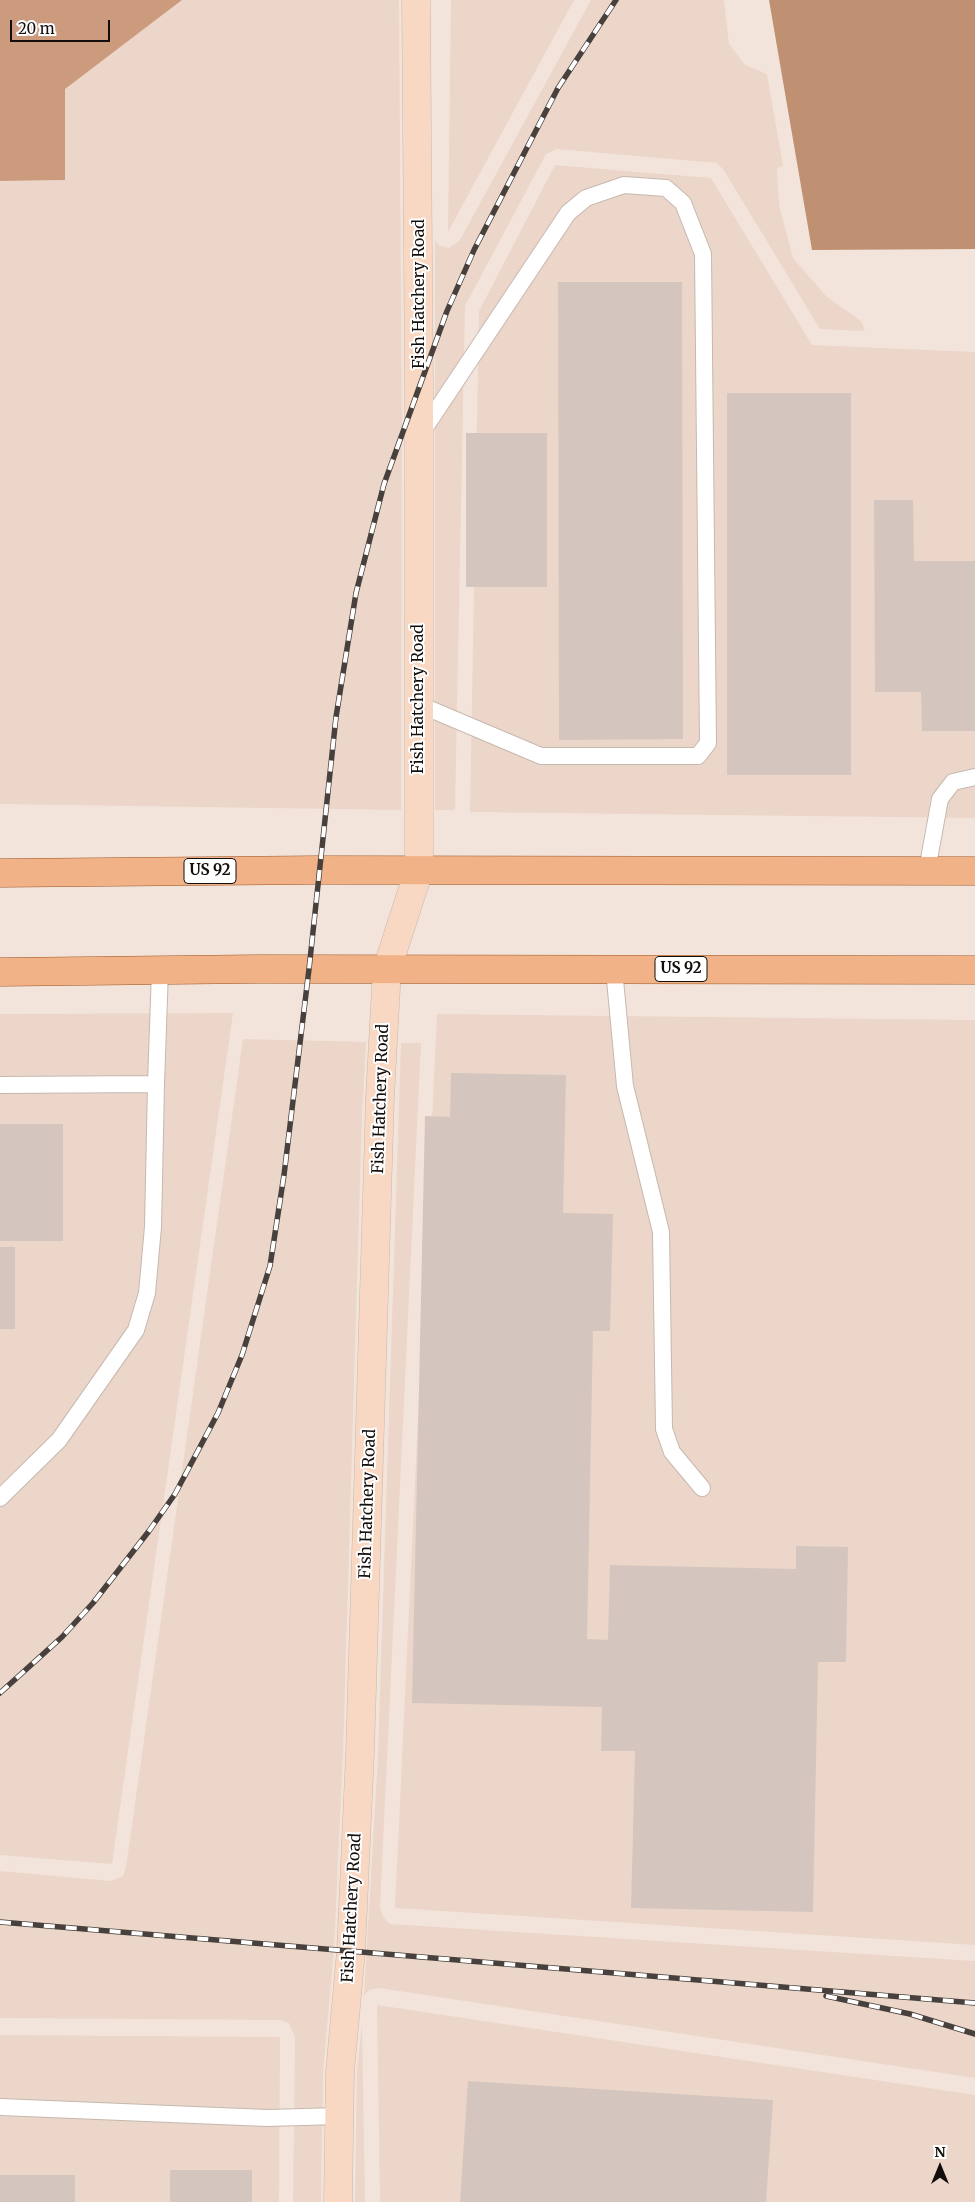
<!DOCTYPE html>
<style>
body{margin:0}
#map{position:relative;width:975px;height:2202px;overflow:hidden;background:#f3e4db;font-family:Merriweather,serif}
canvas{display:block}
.north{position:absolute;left:915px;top:2142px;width:50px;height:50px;-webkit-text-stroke:4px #fff;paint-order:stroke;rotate:0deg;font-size:14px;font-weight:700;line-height:20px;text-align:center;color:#130e0b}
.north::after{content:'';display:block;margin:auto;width:18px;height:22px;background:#130e0b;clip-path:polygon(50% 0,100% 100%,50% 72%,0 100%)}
.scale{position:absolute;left:10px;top:20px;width:100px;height:22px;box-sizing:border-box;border:2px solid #130e0b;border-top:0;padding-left:6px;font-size:15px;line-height:18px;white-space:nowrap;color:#130e0b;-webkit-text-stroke:4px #fff;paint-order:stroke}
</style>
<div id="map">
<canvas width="975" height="2202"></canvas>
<div class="north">N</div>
<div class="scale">20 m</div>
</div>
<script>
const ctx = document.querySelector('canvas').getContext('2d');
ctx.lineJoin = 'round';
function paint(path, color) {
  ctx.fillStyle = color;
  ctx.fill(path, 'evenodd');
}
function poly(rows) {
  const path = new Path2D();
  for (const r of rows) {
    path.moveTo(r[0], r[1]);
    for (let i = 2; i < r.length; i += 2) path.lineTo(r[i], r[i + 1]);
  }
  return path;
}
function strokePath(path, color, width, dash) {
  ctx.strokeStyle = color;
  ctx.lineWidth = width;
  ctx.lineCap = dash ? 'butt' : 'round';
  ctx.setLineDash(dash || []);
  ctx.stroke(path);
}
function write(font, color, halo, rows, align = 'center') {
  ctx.font = font + ' Merriweather,serif';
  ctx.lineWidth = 4;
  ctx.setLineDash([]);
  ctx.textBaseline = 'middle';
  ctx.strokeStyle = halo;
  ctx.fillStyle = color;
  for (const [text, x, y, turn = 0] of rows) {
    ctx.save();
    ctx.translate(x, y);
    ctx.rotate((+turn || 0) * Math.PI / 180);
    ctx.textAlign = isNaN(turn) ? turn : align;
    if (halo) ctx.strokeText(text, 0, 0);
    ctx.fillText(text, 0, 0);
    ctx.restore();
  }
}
paint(poly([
 [182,0,399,0,402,437,401,810,0,804,0,181,65,180,64,89],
 [451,0,574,0,448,232],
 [591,0,724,0,729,44,745,65,767,74,783,166,777,168,779,205,793,258,827,297,861,321,865,331,820,329,723,169,716,163,557,149,546,154,465,306,455,810,435,810,435,240,439,245,449,248,460,240],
 [555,165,711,178,812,345,975,352,975,818,470,812,479,311],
 [233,1013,112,1864,0,1855,0,1014],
 [437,1014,975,1020,975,1945,395,1908],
 [243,1039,366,1042,362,1115,343,1752,334,1949,323,2072,321,2202,293,2202,295,2037,289,2023,280,2020,0,2018,0,1871,111,1881,123,1876,126,1867],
 [401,1043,421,1043,380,1907,383,1917,390,1924,975,1961,975,2078,379,1988,369,1990,364,1995,378,1755],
 [377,2005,975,2095,975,2202,380,2202],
 [362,2023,365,2202,355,2202,357,2073],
 [0,2035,280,2037,279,2202,0,2202]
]), '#ecd6c9');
paint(poly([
 [0,0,182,0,65,89,65,180,0,181]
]), '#cc9b7e');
paint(poly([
 [769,0,975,0,975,249,812,250]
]), '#c09073');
paint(poly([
 [558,282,682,282,683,739,559,740],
 [727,393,851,393,851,775,727,775],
 [466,433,547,433,547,587,466,587],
 [874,500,913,500,914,561,975,561,975,731,922,731,921,692,875,692],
 [451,1073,566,1075,563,1213,613,1214,610,1331,593,1331,587,1639,608,1640,610,1565,796,1569,796,1546,848,1547,846,1662,818,1662,813,1912,631,1908,635,1751,601,1751,602,1707,412,1703,425,1116,450,1117],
 [0,1124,63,1124,63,1241,0,1241],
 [0,1247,15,1247,15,1329,0,1329],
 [468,2081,773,2100,766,2202,460,2202],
 [170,2170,252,2170,252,2202,170,2202],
 [0,2175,75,2175,75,2202,0,2202]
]), '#d4c6be');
const lane = poly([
 [418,704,541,756,698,756,708,743,703,254,683,203,666,188,624,185,586,198,568,213,420,435],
 [927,870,940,799,953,782,975,777],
 [614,969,625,1086,661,1232,664,1429,672,1452,702,1488],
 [0,1085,156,1084,160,970],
 [0,1498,59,1440,136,1330,147,1293,153,1227,156,1084],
 [1,2107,267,2118,340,2116]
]);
const secondary = poly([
 [338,2202,340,2072,351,1951,360,1753,380,1097,387,969,419,870,419,386,416,0]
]);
const primary = poly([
 [0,873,318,870,975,871],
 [0,972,258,969,975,970]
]);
strokePath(lane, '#c6b8af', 18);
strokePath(secondary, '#c6b8af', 29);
strokePath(primary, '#9c5726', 29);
strokePath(lane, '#fff', 16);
strokePath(secondary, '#f8d8c2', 28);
strokePath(primary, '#f0b286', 28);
const rail = poly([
 [0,1693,62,1637,93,1603,149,1531,175,1494,218,1413,242,1355,270,1266,284,1175,309,969,336,717,356,593,384,484,447,311,474,250,558,88,616,0],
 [0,1922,975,2003],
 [826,1996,910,2014,975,2034]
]);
strokePath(rail, '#47403c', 5.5);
strokePath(rail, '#fff', 4, [11]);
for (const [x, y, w] of [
 [210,871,52],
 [681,969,52]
]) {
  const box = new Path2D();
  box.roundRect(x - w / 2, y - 12.5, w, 25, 4);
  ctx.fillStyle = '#fff';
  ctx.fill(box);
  strokePath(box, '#130e0b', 1);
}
write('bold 15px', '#130e0b', null, [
 ["US 92",210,871],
 ["US 92",681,969]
]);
write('16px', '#130e0b', '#fff', [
 ["Fish Hatchery Road",419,294,-90],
 ["Fish Hatchery Road",418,699,-90],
 ["Fish Hatchery Road",381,1099,-88],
 ["Fish Hatchery Road",368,1504,-88],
 ["Fish Hatchery Road",352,1908,-87]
]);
</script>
